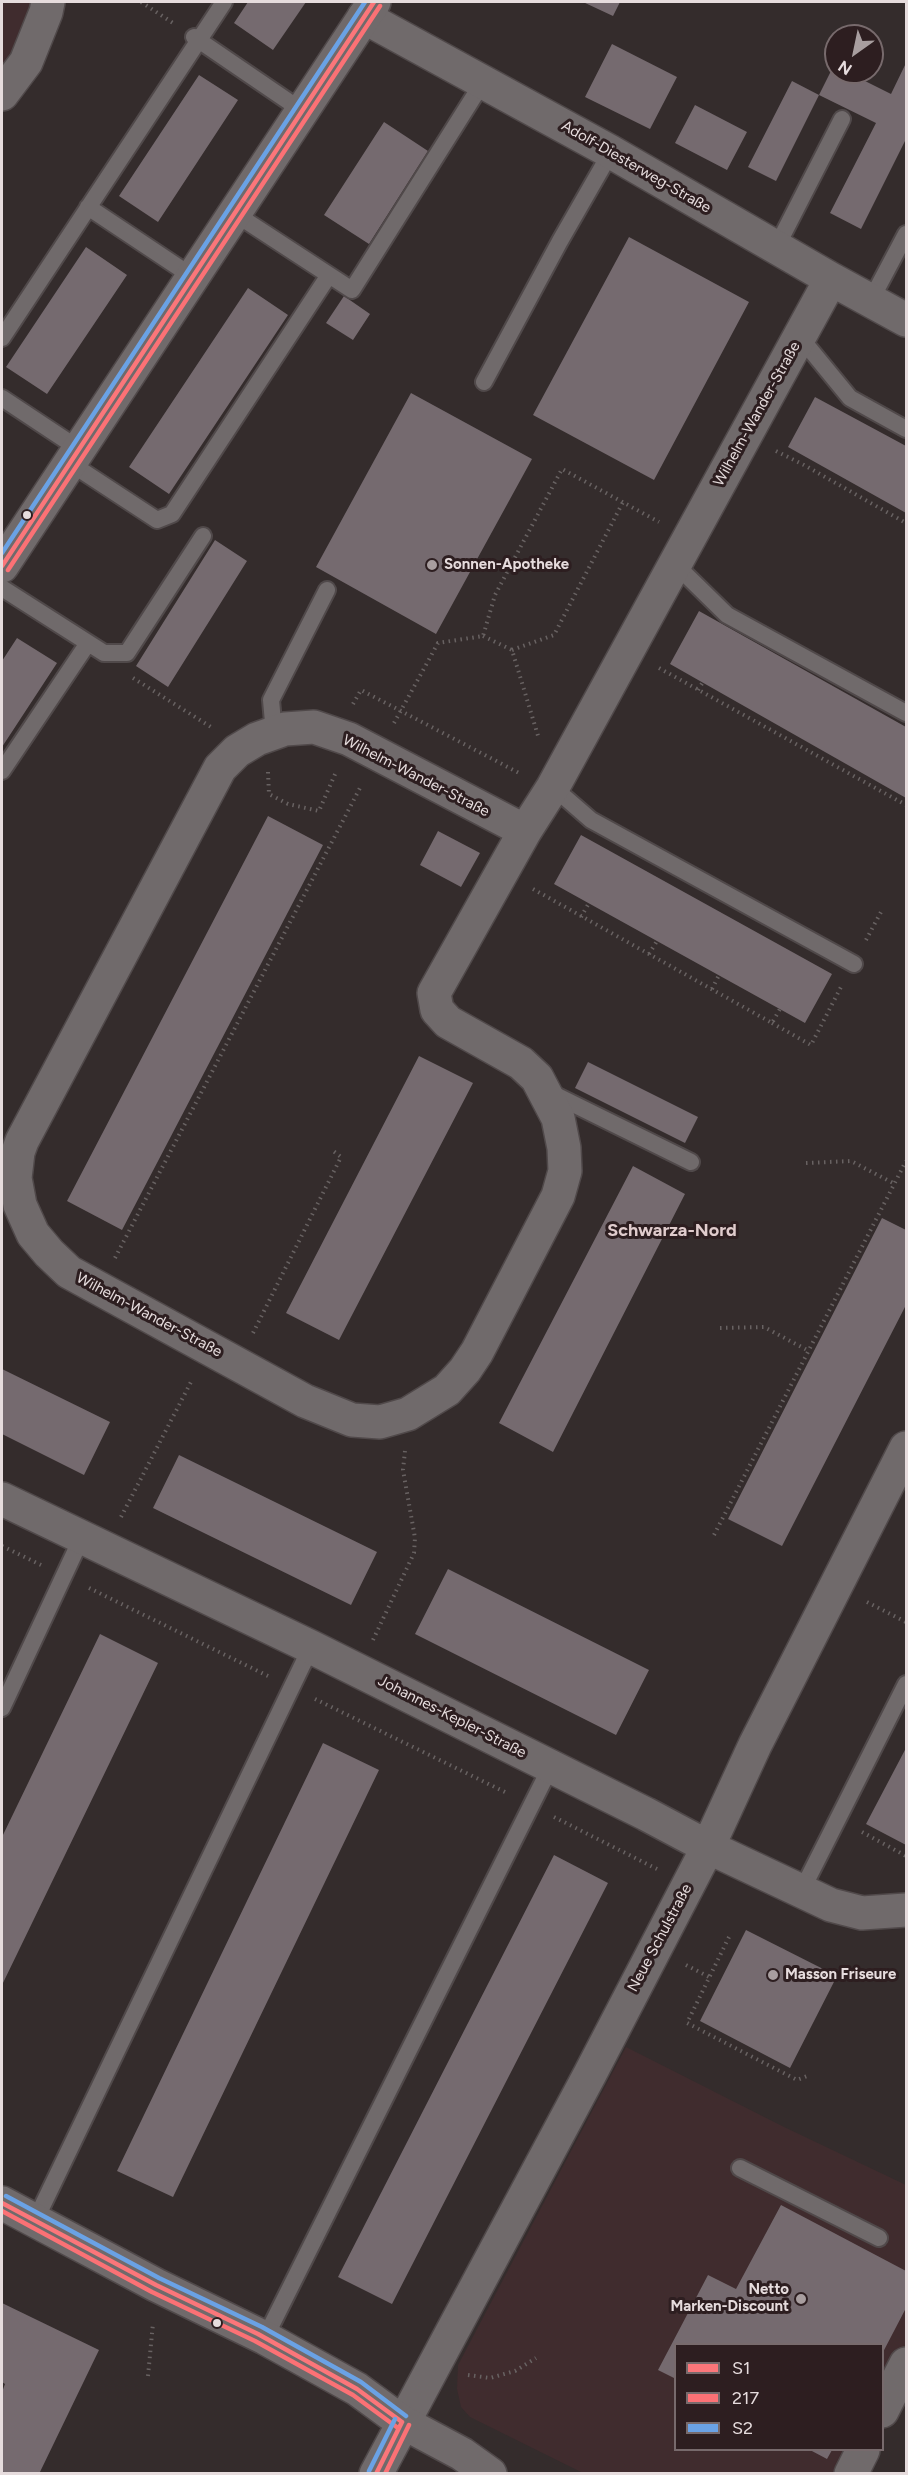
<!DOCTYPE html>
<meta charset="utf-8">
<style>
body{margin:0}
#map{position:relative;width:908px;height:2475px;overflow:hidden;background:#342c2c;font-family:Figtree,sans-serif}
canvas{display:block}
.frame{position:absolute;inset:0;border:3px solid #e6dcdd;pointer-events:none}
.legend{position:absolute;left:674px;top:2343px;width:210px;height:108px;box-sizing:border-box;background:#2d1e20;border:2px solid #776a6c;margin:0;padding:8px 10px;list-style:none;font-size:18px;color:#e6dcdd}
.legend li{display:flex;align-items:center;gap:12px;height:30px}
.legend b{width:30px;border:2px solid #776a6c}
.north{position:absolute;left:824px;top:24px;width:60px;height:60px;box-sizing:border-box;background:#2d1e20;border:2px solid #776a6c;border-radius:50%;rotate:213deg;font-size:16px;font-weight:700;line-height:24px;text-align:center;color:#e6dcdd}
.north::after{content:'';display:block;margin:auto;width:21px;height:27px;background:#a89e9f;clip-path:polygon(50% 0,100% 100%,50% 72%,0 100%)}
</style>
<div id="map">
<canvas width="908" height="2475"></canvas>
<div class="frame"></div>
<ul class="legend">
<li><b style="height:8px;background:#fb767a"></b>S1</li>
<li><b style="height:8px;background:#fb7175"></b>217</li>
<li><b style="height:8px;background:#6aa2e5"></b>S2</li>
</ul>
<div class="north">N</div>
</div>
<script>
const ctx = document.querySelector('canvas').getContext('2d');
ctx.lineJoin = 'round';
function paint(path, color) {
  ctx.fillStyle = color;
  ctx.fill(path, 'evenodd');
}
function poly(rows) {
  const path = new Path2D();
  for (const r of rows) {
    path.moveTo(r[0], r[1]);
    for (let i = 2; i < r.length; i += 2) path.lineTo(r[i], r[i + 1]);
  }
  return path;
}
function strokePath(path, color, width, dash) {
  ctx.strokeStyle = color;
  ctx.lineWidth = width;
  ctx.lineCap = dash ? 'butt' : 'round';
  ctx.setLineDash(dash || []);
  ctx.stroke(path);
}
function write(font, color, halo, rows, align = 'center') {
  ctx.font = font + ' Figtree,sans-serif';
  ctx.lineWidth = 6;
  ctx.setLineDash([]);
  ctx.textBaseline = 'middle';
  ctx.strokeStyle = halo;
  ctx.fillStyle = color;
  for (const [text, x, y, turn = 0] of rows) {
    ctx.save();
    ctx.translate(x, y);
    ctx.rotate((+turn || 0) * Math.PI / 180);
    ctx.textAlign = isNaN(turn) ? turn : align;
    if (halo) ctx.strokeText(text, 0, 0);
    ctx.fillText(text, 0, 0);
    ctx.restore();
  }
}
paint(poly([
 [2,2,31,2,17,49,2,73],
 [626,2047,782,2126,906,2185,906,2344,883,2392,882,2344,676,2344,676,2450,853,2450,841,2473,583,2473,470,2417,461,2407,457,2389,458,2365]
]), '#402c2e');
paint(poly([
 [248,2,306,2,273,50,234,23],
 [583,2,620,2,613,16],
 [612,44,677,77,650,129,585,97],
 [906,63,906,139,861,229,830,213,876,123,819,95,834,65,836,72,847,72,891,94],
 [199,75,238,100,158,222,119,196],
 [792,81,819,95,776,181,748,167],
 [695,105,747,132,727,170,675,143],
 [384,122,428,151,369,244,324,215],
 [629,237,749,302,654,480,533,415],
 [86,247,127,275,47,394,6,367],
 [248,288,288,315,169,494,129,467],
 [344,296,370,314,353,340,326,323],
 [411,393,532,459,436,634,316,567],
 [815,397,906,446,906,513,788,447],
 [215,540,247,561,168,687,136,666],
 [699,611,906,727,906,798,670,664],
 [17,638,57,663,2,747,2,661],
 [268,816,323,845,122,1230,67,1201],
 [438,831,480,853,461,887,420,865],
 [581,835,832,974,805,1023,554,884],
 [419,1056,473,1083,339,1340,286,1313],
 [588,1062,698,1117,685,1143,575,1088],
 [633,1166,685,1194,553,1452,499,1423],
 [882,1218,906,1230,906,1305,782,1546,728,1519],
 [2,1369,110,1422,84,1475,2,1434],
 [179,1455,377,1552,351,1605,153,1508],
 [448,1569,649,1670,616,1735,415,1634],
 [100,1634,158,1663,2,1985,2,1837],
 [323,1743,379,1770,173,2197,117,2171],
 [906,1748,906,1845,866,1824],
 [554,1855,608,1883,392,2304,338,2277],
 [746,1930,837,1976,790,2068,700,2021],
 [781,2205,906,2271,906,2308,882,2354,882,2344,676,2344,676,2379,658,2370,708,2275,736,2289],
 [2,2303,99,2350,39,2474,7,2474,2,2471,2,2392,5,2384,2,2382],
 [810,2450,832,2450,827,2459]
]), '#756a6f');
const lane = poly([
 [194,37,301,110],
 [88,207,193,277],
 [234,213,352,290,483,82],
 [776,248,842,119],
 [871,300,906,234],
 [800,337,850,398,906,429],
 [2,338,224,2],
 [484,382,560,241,611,152],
 [2,398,79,449],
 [70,463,157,520,172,514,329,275],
 [675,564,727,615,906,713],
 [2,588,104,653,127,653,203,536],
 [274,733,271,700,327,590],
 [2,771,88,643],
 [553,787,591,820,854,964],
 [549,1092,691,1162],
 [2,1708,82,1537],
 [801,1892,906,1684],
 [740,2168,879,2238],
 [36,2219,311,1647],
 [265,2338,551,1766]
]);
const street = poly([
 [364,17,611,152,831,279,906,320],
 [2,94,26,62,46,12,48,2],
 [525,831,349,739,314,727,285,729,257,739,237,751,220,768,22,1141,18,1152,15,1178,20,1205,33,1234,49,1253,69,1272,305,1401,352,1420,380,1422,408,1414,447,1390,465,1370,477,1352,558,1196,565,1171,564,1148,558,1118,537,1078,521,1063,448,1022,437,1010,434,993,525,831,553,787,831,279],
 [2,1499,311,1647,646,1814,708,1847,831,1905,862,1913,906,1910],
 [882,2411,906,2364],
 [376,2474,590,2074,708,1847,755,1745,906,1448],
 [851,2474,863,2450]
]);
const secondary = poly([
 [2,566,374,2],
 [2,2203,156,2285,265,2338,357,2389,402,2422,462,2454,490,2474]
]);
strokePath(lane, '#50494a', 20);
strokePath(street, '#50494a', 36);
strokePath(secondary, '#50494a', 36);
strokePath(poly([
 [141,2,173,23],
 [776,451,804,465,906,523],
 [483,636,512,650,539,739],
 [512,650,554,635,623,502],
 [659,668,906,805],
 [133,678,211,727],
 [698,690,703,682],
 [353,704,361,690,521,774],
 [394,723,438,643,483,636,495,595,562,469,659,522],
 [268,772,269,794,288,804,319,811,336,772],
 [533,889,772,1023,780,1009],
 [581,917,589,903],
 [866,940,881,912],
 [649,954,657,941],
 [712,989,719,975],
 [772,1023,811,1045,841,987],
 [806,1163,851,1161,895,1184],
 [115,1258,361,786],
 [720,1328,764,1327,809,1351],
 [253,1333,341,1157,332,1150],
 [121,1517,192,1380],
 [714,1535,906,1161],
 [2,1546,41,1565],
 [89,1588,268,1676],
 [867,1602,906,1622],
 [373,1640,414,1553,415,1538,403,1470,405,1451],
 [315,1699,507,1793],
 [554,1817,657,1869],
 [862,1832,906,1856],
 [729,1937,687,2023,797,2080,810,2075],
 [686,1965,709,1977],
 [468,2375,490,2378,515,2371,536,2358],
 [148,2376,153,2323]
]), '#686262', 4, [1.5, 4.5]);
strokePath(lane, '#706a6b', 16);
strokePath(street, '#706a6b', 33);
strokePath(secondary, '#706a6b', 33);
strokePath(poly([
 [2,566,374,2],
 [2,2203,156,2285,258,2334,357,2389,402,2422],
 [376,2474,402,2422]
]), '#fb767a', 4.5);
strokePath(poly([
 [8,570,380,6],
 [2,2211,152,2292,255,2341,353,2395,398,2428],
 [385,2474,409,2425]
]), '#fb7175', 4.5);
strokePath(poly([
 [2,553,365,2],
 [6,2196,159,2278,262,2327,361,2382,406,2416],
 [369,2471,395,2419]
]), '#6aa2e5', 4.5);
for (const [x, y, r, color] of [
 [27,515,5,"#e6dcdd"],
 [432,565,6,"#a89e9f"],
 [773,1975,6,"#a89e9f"],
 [801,2299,6,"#a89e9f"],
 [217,2323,5,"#e6dcdd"]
]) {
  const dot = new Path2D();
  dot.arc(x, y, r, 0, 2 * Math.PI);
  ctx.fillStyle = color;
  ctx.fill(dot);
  strokePath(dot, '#2d1e20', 2);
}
write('15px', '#e6dcdd', '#2d1e20', [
 ["Adolf-Diesterweg-Straße",636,167,30],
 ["Wilhelm-Wander-Straße",757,414,-61],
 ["Wilhelm-Wander-Straße",416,776,27],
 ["Wilhelm-Wander-Straße",149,1315,28],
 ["Johannes-Kepler-Straße",452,1717,27],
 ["Neue Schulstraße",660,1938,-62]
]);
write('bold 15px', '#e6dcdd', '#2d1e20', [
 ["Sonnen-Apotheke",444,565],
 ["Masson Friseure",785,1975],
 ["Netto",789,2290,"right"],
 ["Marken-Discount",789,2307,"right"]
], 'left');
write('bold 18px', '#e0cccd', '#2d1e20', [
 ["Schwarza-Nord",672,1231]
]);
</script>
